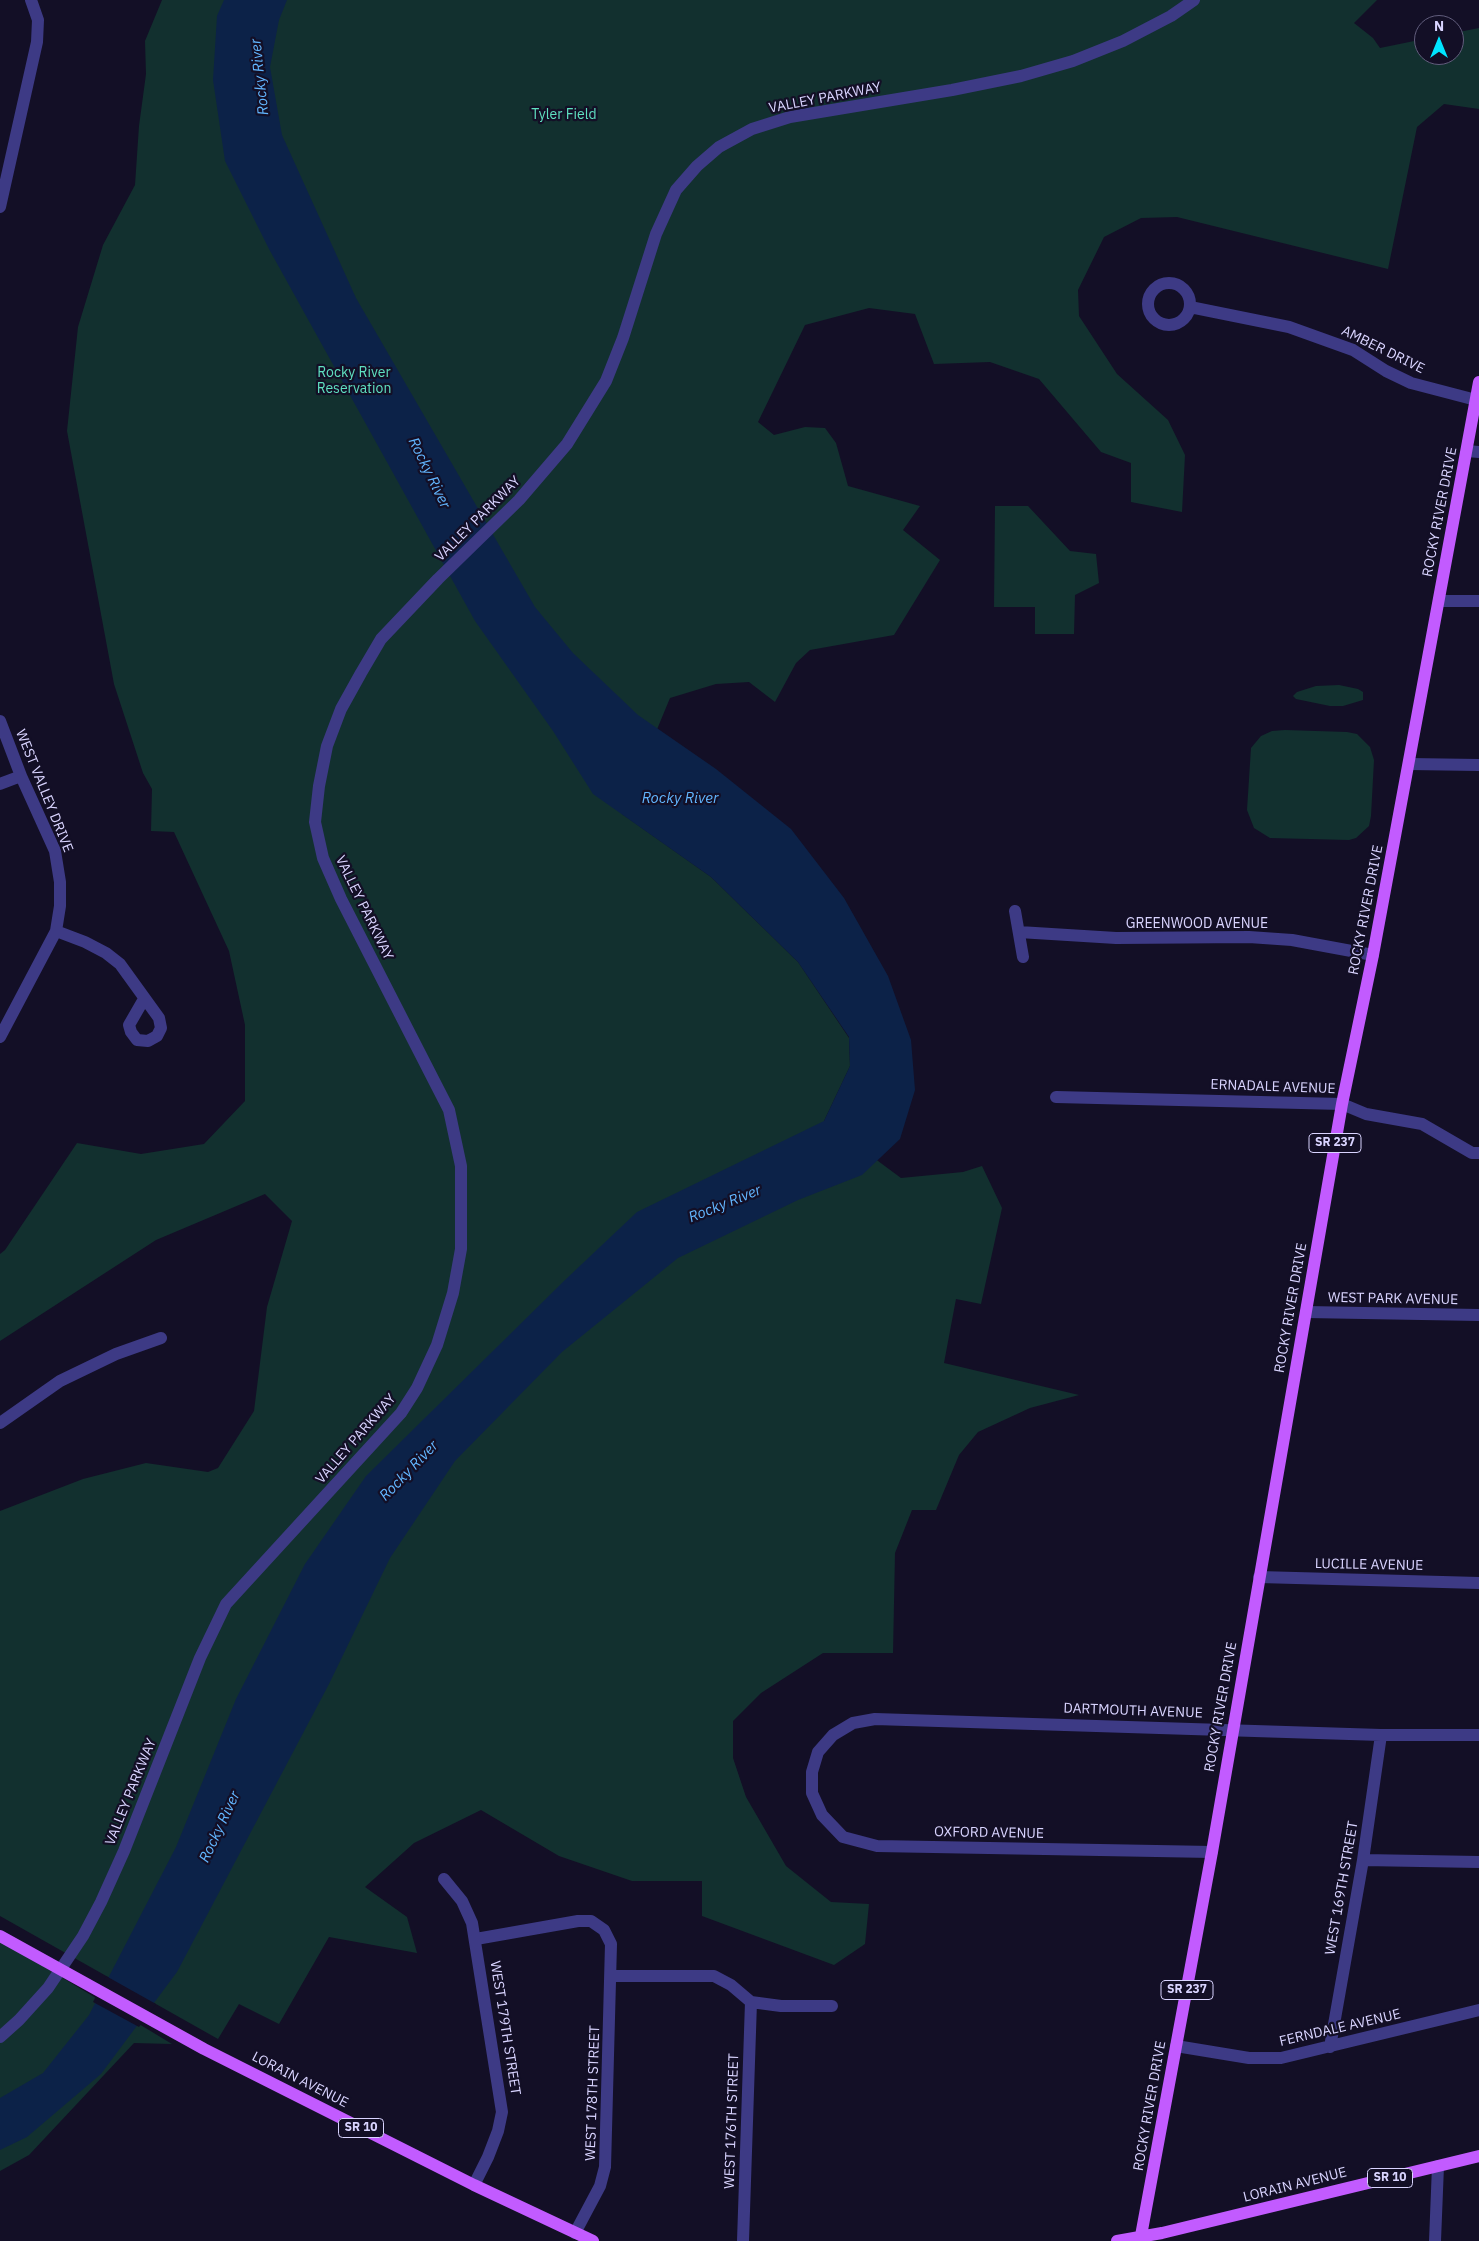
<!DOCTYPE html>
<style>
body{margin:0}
#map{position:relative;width:1479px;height:2241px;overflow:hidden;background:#130f26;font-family:"IBM Plex Sans",sans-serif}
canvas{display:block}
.north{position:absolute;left:1414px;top:15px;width:50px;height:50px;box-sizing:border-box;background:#130f26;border:1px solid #625e7d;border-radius:50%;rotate:0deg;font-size:14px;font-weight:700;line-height:20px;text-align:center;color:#d9d4ff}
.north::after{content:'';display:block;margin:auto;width:18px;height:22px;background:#00e5ff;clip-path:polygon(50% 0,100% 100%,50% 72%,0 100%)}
</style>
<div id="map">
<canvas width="1479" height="2241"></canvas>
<div class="north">N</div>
</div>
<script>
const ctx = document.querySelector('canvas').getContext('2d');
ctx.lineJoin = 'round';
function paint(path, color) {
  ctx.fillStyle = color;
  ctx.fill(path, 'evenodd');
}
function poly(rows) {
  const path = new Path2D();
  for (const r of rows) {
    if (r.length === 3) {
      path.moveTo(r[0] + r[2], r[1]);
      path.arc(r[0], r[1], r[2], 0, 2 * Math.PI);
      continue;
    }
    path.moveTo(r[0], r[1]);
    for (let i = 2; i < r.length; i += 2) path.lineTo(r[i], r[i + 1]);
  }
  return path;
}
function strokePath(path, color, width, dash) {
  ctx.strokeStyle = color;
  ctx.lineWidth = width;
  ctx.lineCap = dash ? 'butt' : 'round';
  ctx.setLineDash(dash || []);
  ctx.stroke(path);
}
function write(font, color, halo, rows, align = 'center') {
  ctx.font = font + ' "IBM Plex Sans",sans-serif';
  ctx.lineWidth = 4.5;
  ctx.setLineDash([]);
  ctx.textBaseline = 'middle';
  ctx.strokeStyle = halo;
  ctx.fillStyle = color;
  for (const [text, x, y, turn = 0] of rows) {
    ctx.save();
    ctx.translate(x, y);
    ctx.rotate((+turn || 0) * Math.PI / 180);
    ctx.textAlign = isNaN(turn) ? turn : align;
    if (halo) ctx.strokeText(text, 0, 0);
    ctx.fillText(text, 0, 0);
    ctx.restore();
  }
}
paint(poly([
 [162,0,1377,0,1354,23,1373,38,1380,48,1424,39,1424,55,1454,55,1454,33,1479,28,1479,109,1444,104,1417,127,1388,269,1177,217,1141,218,1104,237,1078,290,1079,316,1117,374,1168,420,1185,455,1182,512,1131,502,1131,463,1101,452,1039,379,990,362,934,364,915,314,869,308,805,325,758,422,774,435,805,427,825,428,836,443,848,486,920,506,903,530,940,560,894,635,810,650,796,663,775,702,749,682,716,684,670,698,622,814,711,877,798,962,849,1038,850,1066,824,1121,901,1178,963,1172,982,1166,1002,1208,981,1304,956,1299,944,1363,1079,1395,1030,1408,978,1432,959,1455,936,1510,912,1510,895,1553,893,1653,823,1653,761,1693,733,1721,733,1758,746,1797,786,1866,831,1902,869,1904,865,1944,834,1965,702,1916,702,1881,632,1881,559,1856,481,1810,414,1843,365,1887,407,1917,417,1953,329,1937,279,2024,239,2004,218,2039,0,1916,0,1511,83,1479,146,1463,208,1472,218,1468,254,1411,267,1307,292,1221,265,1194,156,1240,0,1341,0,1254,5,1250,77,1143,141,1154,204,1144,245,1101,245,1025,229,951,174,832,151,831,152,789,143,773,114,684,67,431,78,327,103,245,135,185,139,126,146,74,145,41],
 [995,506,1028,506,1070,551,1096,554,1099,583,1075,595,1074,634,1035,634,1035,607,994,607],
 [1339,685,1358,689,1363,692,1363,700,1343,706,1330,706,1296,699,1293,696,1297,692,1316,686],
 [1285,730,1347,732,1357,734,1370,747,1374,760,1371,816,1369,826,1356,838,1349,840,1270,838,1254,828,1247,810,1251,748,1261,736,1272,731],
 [0,1940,172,2044,134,2043,29,2155,0,2171]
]), '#12302f');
paint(poly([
 [224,0,287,0,279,20,270,67,282,135,356,298,535,607,573,653,638,715,716,769,791,829,844,898,888,976,911,1040,915,1090,900,1139,862,1175,798,1200,678,1258,562,1352,455,1461,390,1558,329,1684,177,1972,101,2074,27,2137,0,2150,0,2098,43,2073,89,2015,176,1847,236,1699,305,1564,366,1476,565,1280,637,1212,824,1121,850,1066,849,1037,798,962,711,877,593,794,553,731,475,621,269,249,225,161,213,80,217,16]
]), '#0c2248');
paint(poly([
 [106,1976,156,2004,139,2027,93,2002]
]), '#130f26');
strokePath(poly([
 [0,207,37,42,38,20,31,0],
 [1169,304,21],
 [1190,307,1289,327,1353,350,1386,371,1411,383,1476,400],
 [1467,451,1479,452],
 [1439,601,1479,601],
 [0,721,21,776,55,851,60,882,60,906,56,931,0,1037],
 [1409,764,1479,765],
 [0,784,21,776],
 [1015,911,1023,957],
 [56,931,85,942,106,953,120,964,159,1018,161,1028,157,1036,148,1041,137,1040,131,1032,129,1025,144,999],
 [1019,932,1116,938,1249,937,1292,940,1373,955],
 [1056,1097,1342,1104,1366,1114,1422,1124,1472,1153,1479,1153],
 [1306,1312,1479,1315],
 [0,1423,60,1381,116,1354,161,1338],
 [1259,1577,1479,1583],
 [1212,1852,877,1846,843,1837,822,1815,812,1793,812,1772,818,1752,833,1735,853,1723,875,1719,1381,1735,1479,1735],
 [1363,1860,1479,1862],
 [444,1879,462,1901,472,1923,502,2112,498,2131,488,2157,474,2185],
 [476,1939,578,1921,591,1921,604,1930,611,1944,605,2167,600,2186,575,2233],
 [611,1976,714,1976,731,1985,751,2002,781,2006,832,2006],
 [0,2037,19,2020,48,1988,83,1936,101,1902,124,1851,200,1658,226,1604,401,1413,417,1388,437,1345,453,1293,461,1249,461,1166,449,1110,341,899,323,858,315,822,319,786,327,746,341,709,361,673,381,639,438,579,519,500,567,444,606,381,623,338,656,234,676,190,697,166,719,147,752,129,790,117,952,90,1021,76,1073,61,1123,41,1171,16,1194,0],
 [1176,2046,1249,2058,1281,2058,1479,2010],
 [1330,2047,1363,1860,1381,1735],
 [743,2241,751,2002],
 [1435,2241,1438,2166]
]), '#3d3a85', 12);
strokePath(poly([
 [0,1936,204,2049,474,2185,593,2241],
 [1117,2241,1162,2233,1479,2156],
 [1140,2241,1212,1852,1342,1104,1373,955,1479,382]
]), '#c25bff', 12);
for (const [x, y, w] of [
 [1335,1143,52],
 [1187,1990,52],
 [361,2128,45],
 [1390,2178,45]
]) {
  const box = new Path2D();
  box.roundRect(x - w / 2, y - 9.5, w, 19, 4);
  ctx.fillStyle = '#130f26';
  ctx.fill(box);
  strokePath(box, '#d9d4ff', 1);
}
write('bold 12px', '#d9d4ff', null, [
 ["SR 237",1335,1143],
 ["SR 237",1187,1990],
 ["SR 10",361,2128],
 ["SR 10",1390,2178]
]);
write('14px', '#d9d4ff', '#130f26', [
 ["VALLEY PARKWAY",825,98,-11],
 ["AMBER DRIVE",1383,350,26],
 ["ROCKY RIVER DRIVE",1440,512,-79],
 ["VALLEY PARKWAY",478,519,-45],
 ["WEST VALLEY DRIVE",44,791,68],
 ["VALLEY PARKWAY",364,908,64],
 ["ROCKY RIVER DRIVE",1366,910,-79],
 ["GREENWOOD AVENUE",1197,924],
 ["ERNADALE AVENUE",1273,1087,2],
 ["WEST PARK AVENUE",1393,1299,1],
 ["ROCKY RIVER DRIVE",1291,1308,-80],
 ["VALLEY PARKWAY",356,1439,-49],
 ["LUCILLE AVENUE",1369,1565,1],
 ["ROCKY RIVER DRIVE",1221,1707,-80],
 ["DARTMOUTH AVENUE",1133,1711,2],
 ["VALLEY PARKWAY",131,1792,-68],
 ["OXFORD AVENUE",989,1833,1],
 ["WEST 169TH STREET",1342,1888,-80],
 ["WEST 179TH STREET",505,2028,81],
 ["FERNDALE AVENUE",1340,2028,-13],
 ["LORAIN AVENUE",300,2080,27],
 ["WEST 178TH STREET",593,2093,-88],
 ["ROCKY RIVER DRIVE",1150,2106,-80],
 ["WEST 176TH STREET",732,2121,-88],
 ["LORAIN AVENUE",1295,2185,-14]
]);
write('14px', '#5fe0c0', '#130f26', [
 ["Tyler Field",564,115],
 ["Rocky River",354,373],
 ["Reservation",354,389]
]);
write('italic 15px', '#62b6ff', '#130f26', [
 ["Rocky River",260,77,-96],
 ["Rocky River",429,473,64],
 ["Rocky River",680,799],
 ["Rocky River",725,1204,-22],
 ["Rocky River",409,1471,-46],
 ["Rocky River",220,1827,-65]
]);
</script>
